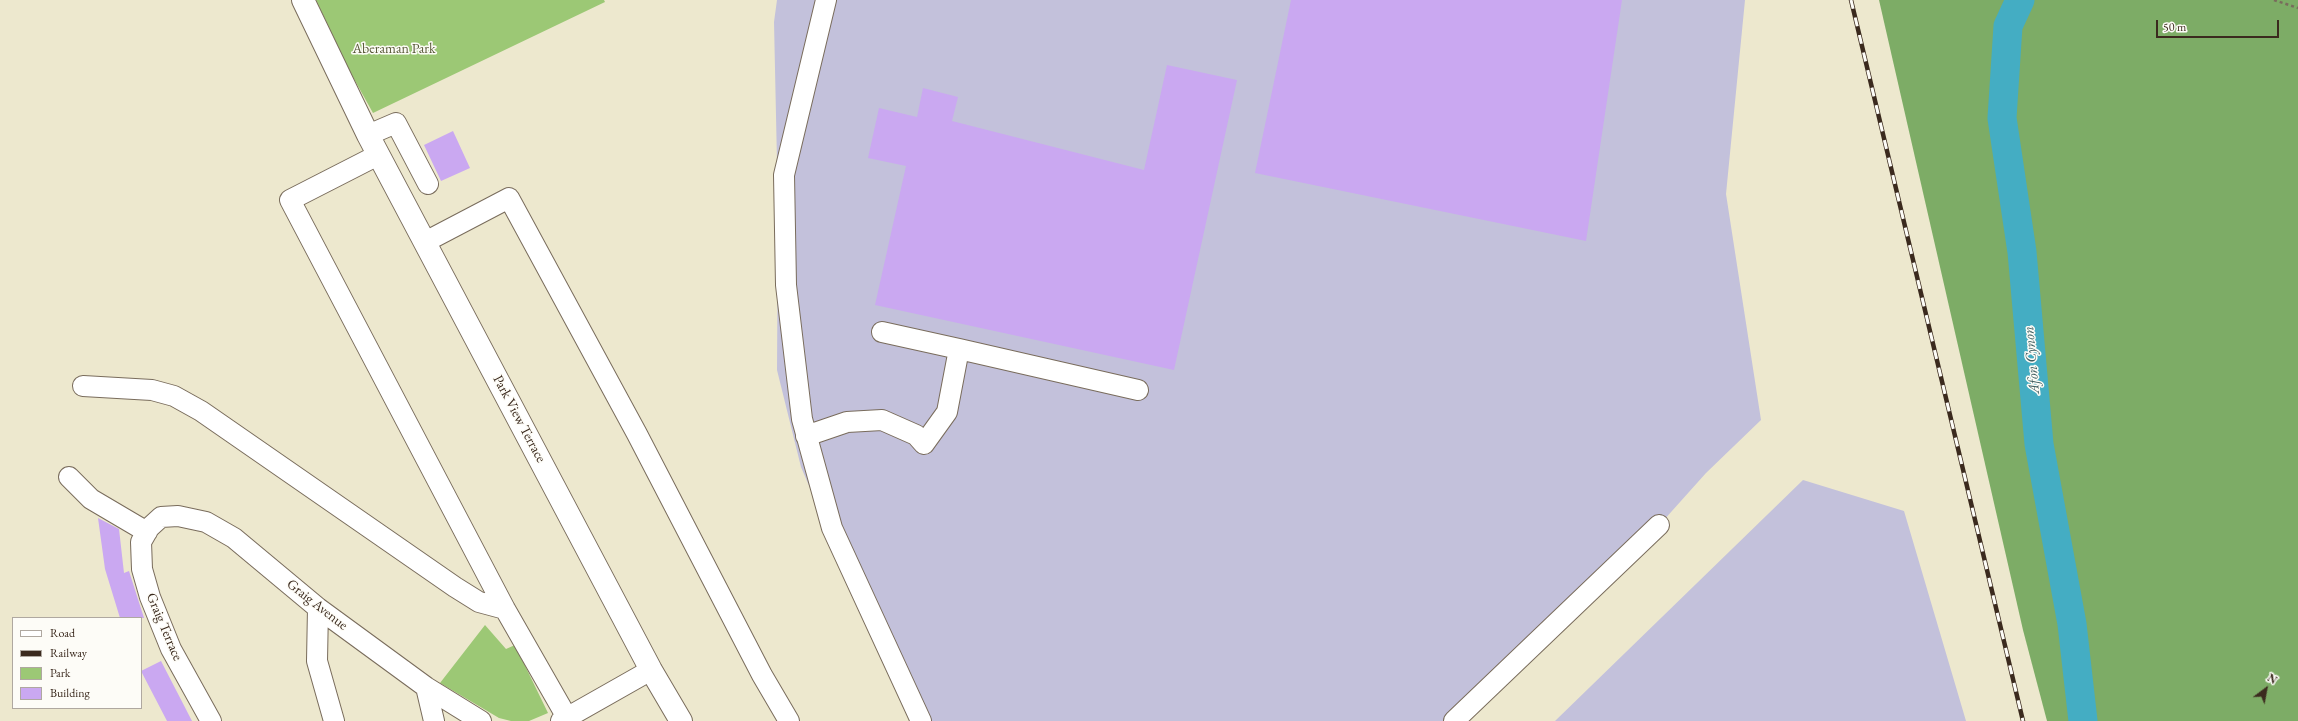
<!DOCTYPE html>
<style>
body{margin:0}
#map{position:relative;width:2298px;height:721px;overflow:hidden;background:#ede8ce;font-family:"EB Garamond",serif}
canvas{display:block}
.legend{position:absolute;left:12px;top:617px;width:130px;height:92px;box-sizing:border-box;background:#fdfcf7;border:1px solid #afa8a0;margin:0;padding:5px 7px;list-style:none;font-size:12px;color:#3b2a1e}
.legend li{display:flex;align-items:center;gap:8px;height:20px}
.legend b{width:20px;border:1px solid #afa8a0}
.north{position:absolute;left:2246px;top:669px;width:40px;height:40px;-webkit-text-stroke:3px #fdfcf7;paint-order:stroke;rotate:32deg;font-size:11px;font-weight:700;line-height:16px;text-align:center;color:#3b2a1e}
.north::after{content:'';display:block;margin:auto;width:14px;height:18px;background:#3b2a1e;clip-path:polygon(50% 0,100% 100%,50% 72%,0 100%)}
.scale{position:absolute;left:2156px;top:20px;width:123px;height:18px;box-sizing:border-box;border:2px solid #3b2a1e;border-top:0;padding-left:5px;font-size:12px;line-height:14px;white-space:nowrap;color:#3b2a1e;-webkit-text-stroke:3px #fdfcf7;paint-order:stroke}
</style>
<div id="map">
<canvas width="2298" height="721"></canvas>
<ul class="legend">
<li><b style="height:5px;background:#fff"></b>Road</li>
<li><b style="height:5px;background:#3b2a1e"></b>Railway</li>
<li><b style="height:11px;background:#9cc875"></b>Park</li>
<li><b style="height:11px;background:#caa8f1"></b>Building</li>
</ul>
<div class="north">N</div>
<div class="scale">50 m</div>
</div>
<script>
const ctx = document.querySelector('canvas').getContext('2d');
ctx.lineJoin = 'round';
function paint(path, color) {
  ctx.fillStyle = color;
  ctx.fill(path, 'evenodd');
}
function poly(rows) {
  const path = new Path2D();
  for (const r of rows) {
    path.moveTo(r[0], r[1]);
    for (let i = 2; i < r.length; i += 2) path.lineTo(r[i], r[i + 1]);
  }
  return path;
}
function strokePath(path, color, width, dash) {
  ctx.strokeStyle = color;
  ctx.lineWidth = width;
  ctx.lineCap = dash ? 'butt' : 'round';
  ctx.setLineDash(dash || []);
  ctx.stroke(path);
}
function write(font, color, halo, rows, align = 'center') {
  ctx.font = font + ' "EB Garamond",serif';
  ctx.lineWidth = 3;
  ctx.setLineDash([]);
  ctx.textBaseline = 'middle';
  ctx.strokeStyle = halo;
  ctx.fillStyle = color;
  for (const [text, x, y, turn = 0] of rows) {
    ctx.save();
    ctx.translate(x, y);
    ctx.rotate((+turn || 0) * Math.PI / 180);
    ctx.textAlign = isNaN(turn) ? turn : align;
    if (halo) ctx.strokeText(text, 0, 0);
    ctx.fillText(text, 0, 0);
    ctx.restore();
  }
}
paint(poly([
 [777,0,1745,0,1726,194,1761,420,1706,473,1586,607,1469,721,915,721,868,624,801,467,777,370,778,209,774,22],
 [1803,480,1904,511,1966,721,1555,721]
]), '#c3c1db');
paint(poly([
 [316,0,604,0,605,2,373,113,349,70],
 [485,625,506,649,515,645,548,713,529,721,511,721,499,718,440,683]
]), '#9cc875');
paint(poly([
 [1879,0,2298,0,2298,721,2047,721,2023,630]
]), '#7dac66');
strokePath(poly([
 [2020,0,2008,26,2002,118,2022,252,2039,444,2072,624,2083,721]
]), '#44adc3', 29);
paint(poly([
 [1291,0,1622,0,1586,241,1255,173],
 [1167,65,1237,80,1174,370,875,305,906,166,868,158,879,108,917,117,923,88,958,97,952,121,1144,170],
 [453,131,470,168,441,181,424,145],
 [98,518,119,529,124,573,129,571,144,618,120,618,105,569],
 [161,661,192,721,167,721,141,671]
]), '#caa8f1');
const minor = poly([
 [826,0,784,175,786,285,802,419,832,528,921,721],
 [368,135,396,123,428,184],
 [378,155,290,200,505,609,569,721],
 [425,242,509,198,637,434,762,675,789,721],
 [882,332,959,349],
 [83,386,152,390,174,396,201,411,455,587,479,602,505,609],
 [806,436,847,422,882,420,916,435,924,444,947,412,959,349,1138,390],
 [69,477,91,499,147,532],
 [318,608,317,661,334,721],
 [426,687,434,721],
 [211,721,171,649,150,597,142,569,141,542,149,528,161,517,178,516,206,522,234,538,318,608,426,687,481,721],
 [561,721,651,670],
 [1454,721,1659,525]
]);
const major = poly([
 [303,0,368,135,651,670,681,721]
]);
strokePath(minor, '#796c5c', 22);
strokePath(major, '#796c5c', 24);
strokePath(poly([
 [2274,0,2298,8]
]), '#796c5c', 2.5, [3, 3]);
strokePath(minor, '#fff', 20);
strokePath(major, '#fff', 22);
const rail = poly([
 [1851,0,2023,721]
]);
strokePath(rail, '#3b2a1e', 4.5);
strokePath(rail, '#fdfcf7', 3, [9]);
write('14px', '#585938', '#fdfcf7', [
 ["Aberaman Park",394,49]
]);
write('14px', '#3b2a1e', '#fdfcf7', [
 ["Park View Terrace",519,419,62],
 ["Graig Avenue",317,605,38],
 ["Graig Terrace",164,627,67]
]);
write('italic 15px', '#3f5e60', '#fdfcf7', [
 ["Afon Cynon",2032,360,-95]
]);
</script>
